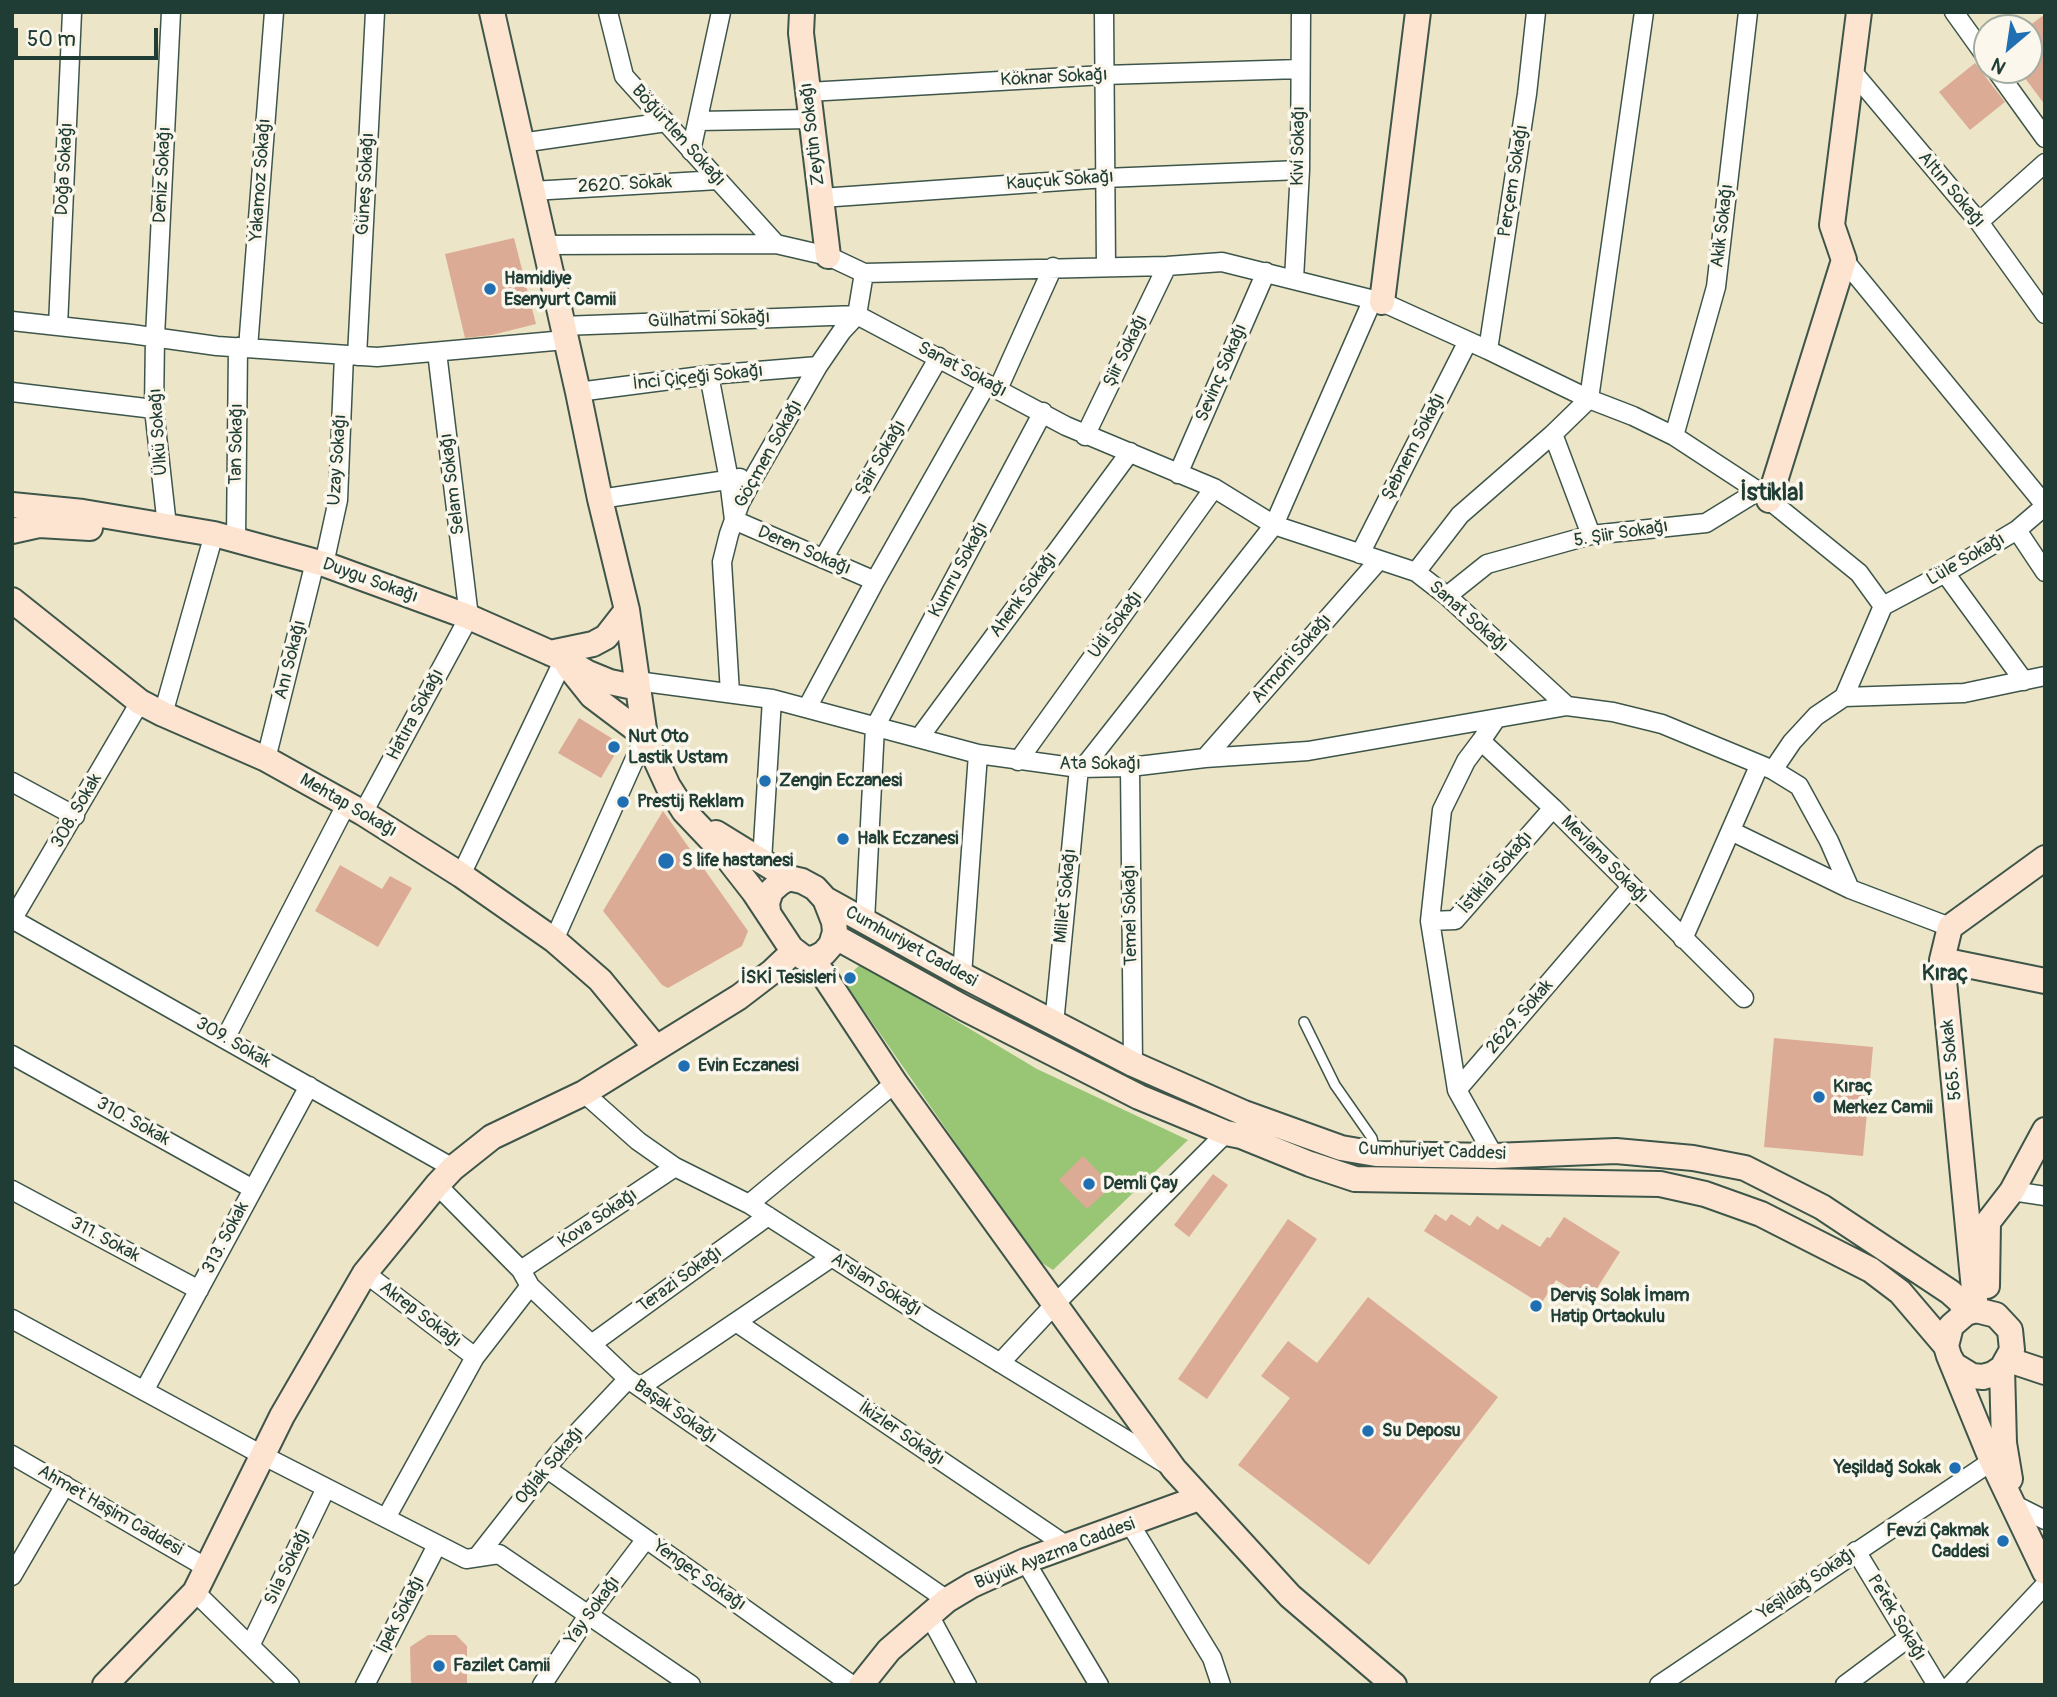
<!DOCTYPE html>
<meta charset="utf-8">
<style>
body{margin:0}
#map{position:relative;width:2057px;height:1697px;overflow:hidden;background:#ede5c7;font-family:Pangolin,sans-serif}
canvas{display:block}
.frame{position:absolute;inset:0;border:14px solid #1f3d34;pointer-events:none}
.north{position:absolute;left:1973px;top:14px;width:70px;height:70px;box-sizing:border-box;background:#fbf7ec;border:2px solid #a3ada2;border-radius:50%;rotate:209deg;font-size:19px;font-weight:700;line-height:28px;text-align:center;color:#1f3d34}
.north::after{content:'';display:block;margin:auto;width:24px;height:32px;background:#1f6fb2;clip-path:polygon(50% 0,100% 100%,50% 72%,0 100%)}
.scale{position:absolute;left:14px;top:28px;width:144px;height:32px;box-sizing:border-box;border:4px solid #1f3d34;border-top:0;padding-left:9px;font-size:21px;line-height:24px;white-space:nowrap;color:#1f3d34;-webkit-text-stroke:5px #fbf7ec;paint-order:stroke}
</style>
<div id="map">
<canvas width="2057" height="1697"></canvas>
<div class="frame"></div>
<div class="north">N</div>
<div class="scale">50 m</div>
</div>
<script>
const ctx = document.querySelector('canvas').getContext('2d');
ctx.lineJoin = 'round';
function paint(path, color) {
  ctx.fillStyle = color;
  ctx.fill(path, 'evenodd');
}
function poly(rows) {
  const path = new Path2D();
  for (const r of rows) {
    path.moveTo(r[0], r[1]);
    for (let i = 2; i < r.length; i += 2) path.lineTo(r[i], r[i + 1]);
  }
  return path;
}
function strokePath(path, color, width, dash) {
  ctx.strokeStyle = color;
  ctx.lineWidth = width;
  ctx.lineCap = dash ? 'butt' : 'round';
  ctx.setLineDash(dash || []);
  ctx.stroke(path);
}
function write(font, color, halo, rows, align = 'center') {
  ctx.font = font + ' Pangolin,sans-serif';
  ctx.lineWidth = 7;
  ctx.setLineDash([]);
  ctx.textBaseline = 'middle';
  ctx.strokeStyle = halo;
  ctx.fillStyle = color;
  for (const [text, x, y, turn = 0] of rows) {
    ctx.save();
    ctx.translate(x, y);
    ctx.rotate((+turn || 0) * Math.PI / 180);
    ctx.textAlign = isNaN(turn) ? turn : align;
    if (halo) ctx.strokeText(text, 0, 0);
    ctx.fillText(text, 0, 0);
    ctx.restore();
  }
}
paint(poly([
 [861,964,1037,1069,1188,1140,1053,1270,1036,1259,843,980]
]), '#98c674');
paint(poly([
 [2045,14,2045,105,2019,70,2029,70,2029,26],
 [1975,63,2005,102,1970,130,1939,92],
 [514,238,536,324,492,335,465,338,445,254],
 [579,718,621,744,601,778,558,753],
 [663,811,748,931,742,946,668,988,662,985,603,911],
 [340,865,382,889,390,876,412,888,378,947,315,911],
 [1774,1038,1873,1047,1863,1156,1764,1147],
 [1083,1156,1112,1186,1087,1209,1059,1180],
 [1213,1174,1228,1185,1189,1237,1174,1225],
 [1435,1214,1446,1221,1451,1214,1470,1226,1477,1216,1498,1230,1502,1224,1540,1247,1547,1237,1550,1238,1564,1217,1620,1252,1589,1301,1556,1280,1541,1304,1424,1231],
 [1288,1219,1317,1239,1207,1399,1178,1379],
 [1368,1297,1498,1397,1369,1565,1238,1465,1290,1398,1261,1376,1288,1341,1317,1363],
 [428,1635,456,1635,467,1646,467,1685,411,1685,410,1647]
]), '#dcab96');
const lane = poly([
 [1304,1022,1335,1085,1372,1138,1375,1151]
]);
const street = poly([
 [608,12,624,76,776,244],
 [1104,12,1106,267],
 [1954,12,1987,58],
 [1996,70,2045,138],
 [1852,71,1979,222,2045,314],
 [808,92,1104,75,1300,69],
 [698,121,811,119],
 [521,143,666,122],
 [691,151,721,12],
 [532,191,718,180],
 [821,198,1105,178,1300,170],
 [1979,222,2045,163],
 [544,245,776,244,828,256,864,273,1167,266,1222,262,1382,302,1488,350,1589,399,1633,416,1674,436,1758,491,1859,573,1883,606,1844,697,1816,716,1792,742,1773,770],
 [1844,260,2045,505],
 [864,273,857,315,1066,426,1214,488,1274,525,1416,572,1447,596,1567,706,1613,712,1662,724,1773,770,1799,786,1829,841,1850,889,1950,927],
 [1294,279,1300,170,1301,12],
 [12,321,131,334,217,346,377,357,565,340],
 [58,326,72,12],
 [562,326,857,315],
 [248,348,274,12],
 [1488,350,1527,94,1536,12],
 [357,356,375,12],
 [709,375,729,480,734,520,875,581],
 [998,389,1053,267],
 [12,392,154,409],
 [578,392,709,375,818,366],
 [1553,434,1591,535],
 [1085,436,1167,266],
 [1674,436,1716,287,1748,12],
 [1178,474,1266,272],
 [600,499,740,478],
 [167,526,154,409,155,337,171,12],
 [2017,530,2045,572],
 [236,540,238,347],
 [1360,554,1468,341],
 [823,559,939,357],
 [324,564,338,500,344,355],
 [1416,572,1460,515,1553,434,1589,399,1644,12],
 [1945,573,2024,681],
 [1447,596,1487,564,1591,535,1706,523,1758,491],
 [1883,606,1945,573,2017,530,2045,506],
 [637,681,772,699,978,754,1079,768,1130,767,1205,758,1308,751,1567,706],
 [730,693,722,562,729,534,740,503,754,477,818,366,842,331,857,315],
 [1844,697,1964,693,2045,676],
 [807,708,875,581,986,385],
 [163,714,214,534],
 [1496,719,1481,741,1553,808,1744,998],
 [919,738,1130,452],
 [1205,758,1379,560],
 [266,759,315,562],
 [1018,761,1214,488],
 [1130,767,1133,1064],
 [1083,768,1274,525,1373,299],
 [12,782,75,816],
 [363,813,469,617,437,352],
 [1731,831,1850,889],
 [762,861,772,699],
 [461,875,564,659],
 [12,919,453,1168],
 [12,920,140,702],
 [865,921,875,727,1043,412],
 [1430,921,1455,920,1553,808],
 [1683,939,1759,766],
 [554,940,645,736],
 [962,975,978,754],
 [1054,1024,1079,768],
 [225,1039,347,803],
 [12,1055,253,1189],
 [1457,1090,1430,921,1442,810,1466,761,1481,741],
 [584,1093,638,1141,675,1167,749,1204,930,1320,1166,1464],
 [1494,1156,1457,1090,1631,887],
 [437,1185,521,1270,530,1286,628,1379,947,1600],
 [12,1190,199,1290],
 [2012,1191,2045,1196],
 [749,1204,895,1083],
 [521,1270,675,1167],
 [365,1273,475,1357],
 [12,1319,262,1455,466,1559,499,1554,691,1685],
 [736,1322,1067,1546],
 [593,1343,768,1216],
 [1000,1363,1056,1303,1226,1133],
 [640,1387,832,1257],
 [144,1391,309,1086],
 [12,1455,207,1568],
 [546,1468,852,1685],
 [2013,1504,2045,1520],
 [386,1518,475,1357,530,1286],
 [1130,1524,1212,1658,1221,1685],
 [1856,1551,1937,1685],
 [477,1557,561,1450,628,1379],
 [1025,1561,1099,1685],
 [12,1576,65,1485],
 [195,1592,290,1685],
 [929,1615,967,1685],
 [250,1646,326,1488],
 [365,1685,437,1545],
 [542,1685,589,1614,646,1539],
 [1659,1685,1992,1461],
 [1845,1685,1908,1638],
 [1951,1685,2045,1585]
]);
const secondary = poly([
 [492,12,578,392,600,499,627,610,645,736,668,786,684,811,722,851,754,892,791,948,804,958,813,959,824,953,831,945,835,932,834,922,825,899,815,888,802,881,789,878,780,883,771,891,767,903,768,911],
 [802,12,801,33,828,256],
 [1382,302,1418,12],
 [1769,500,1844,260,1832,225,1859,12],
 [12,505,83,512,214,534,324,564,469,617,564,659,588,673,610,682,638,688],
 [12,531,39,525,90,528],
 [12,600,140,702,163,714,266,759,363,813,461,875,554,940,600,980,656,1048],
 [550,653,593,644,606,637,627,610],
 [568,666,592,696,645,736],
 [716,833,789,878],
 [825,899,962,975,1133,1064,1244,1113,1341,1148,1376,1154,1494,1156,1616,1151,1693,1158,1745,1168,1822,1207,1950,1292,1960,1301,1966,1313],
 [834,936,964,1008,1139,1097,1226,1133,1241,1136,1310,1164,1355,1179,1660,1184,1705,1194,1761,1214,1871,1270,1900,1292,1946,1346],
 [813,959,895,1083,1174,1469,1290,1596,1394,1685],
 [1942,960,2045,981],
 [1987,1286,1988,1222,2012,1191,2045,1130],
 [1976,1310,1942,960,1950,927,2045,858],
 [1949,1356,1954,1365,1972,1376,1983,1377,1993,1374,2002,1368,2012,1350,2010,1330,1996,1315,1976,1310,1966,1313,1951,1326,1946,1346,1949,1356,1992,1461,2045,1572],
 [2009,1360,2045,1372],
 [2002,1368,2004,1443,2010,1479],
 [105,1685,195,1592,282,1416,365,1273,437,1185,453,1168,492,1137,584,1093,739,997,773,971,794,951],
 [861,1685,889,1650,947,1600,972,1585,1025,1561,1199,1498]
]);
strokePath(lane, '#3e564a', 12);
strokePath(street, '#3e564a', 21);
strokePath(secondary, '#3e564a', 28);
strokePath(lane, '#fff', 9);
strokePath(street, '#fff', 18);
strokePath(secondary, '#fde4d1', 24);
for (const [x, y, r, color] of [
 [490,289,7,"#1f6fb2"],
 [614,747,7,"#1f6fb2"],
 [765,781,7,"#1f6fb2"],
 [623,802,7,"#1f6fb2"],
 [843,839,7,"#1f6fb2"],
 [666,861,9,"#1f6fb2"],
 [850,978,7,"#1f6fb2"],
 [684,1066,7,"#1f6fb2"],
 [1819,1097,7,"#1f6fb2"],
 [1089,1184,7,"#1f6fb2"],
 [1536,1306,7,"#1f6fb2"],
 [1368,1431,7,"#1f6fb2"],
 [1955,1468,7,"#1f6fb2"],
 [2003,1541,7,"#1f6fb2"],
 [439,1666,7,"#1f6fb2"]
]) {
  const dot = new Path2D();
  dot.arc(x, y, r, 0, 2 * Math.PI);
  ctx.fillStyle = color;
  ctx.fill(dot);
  strokePath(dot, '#fbf7ec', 2.5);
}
write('18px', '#1f3d34', '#fbf7ec', [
 ["Köknar Sokağı",1054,78,-3],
 ["Zeytin Sokağı",813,134,-97],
 ["Böğürtlen Sokağı",678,136,48],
 ["Kivi Sokağı",1299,146,-89],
 ["Doğa Sokağı",65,169,-87],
 ["Deniz Sokağı",163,175,-87],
 ["Yakamoz Sokağı",261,180,-86],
 ["Kauçuk Sokağı",1060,181,-4],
 ["Perçem Sokağı",1514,181,-81],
 ["Güneş Sokağı",366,184,-87],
 ["2620. Sokak",625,185,-3],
 ["Altın Sokağı",1951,190,50],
 ["Akik Sokağı",1723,226,-83],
 ["Gülhatmi Sokağı",709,320,-2],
 ["Şiir Sokağı",1126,351,-64],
 ["Sanat Sokağı",962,370,28],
 ["Sevinç Sokağı",1222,373,-67],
 ["İnci Çiçeği Sokağı",698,378,-6],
 ["Ülkü Sokağı",159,432,-94],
 ["Tan Sokağı",237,444,-89],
 ["Şebnem Sokağı",1414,447,-63],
 ["Göçmen Sokağı",769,454,-61],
 ["Şair Sokağı",881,458,-60],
 ["Uzay Sokağı",338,460,-86],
 ["Selam Sokağı",453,484,-97],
 ["5. Şiir Sokağı",1621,534,-9],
 ["Deren Sokağı",804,551,23],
 ["Lüle Sokağı",1966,560,-30],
 ["Kumru Sokağı",959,570,-62],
 ["Duygu Sokağı",370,581,20],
 ["Ahenk Sokağı",1024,595,-54],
 ["Sanat Sokağı",1468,617,41],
 ["Udi Sokağı",1116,625,-54],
 ["Armoni Sokağı",1292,659,-49],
 ["Anı Sokağı",291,660,-76],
 ["Hatıra Sokağı",416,715,-62],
 ["Ata Sokağı",1100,764],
 ["Mehtap Sokağı",348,806,30],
 ["308. Sokak",77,811,-60],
 ["Mevlana Sokağı",1604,860,45],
 ["İstiklal Sokağı",1496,873,-49],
 ["Millet Sokağı",1066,896,-84],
 ["Temel Sokağı",1131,915,-91],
 ["Cumhuriyet Caddesi",911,947,29],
 ["2629. Sokak",1520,1017,-49],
 ["309. Sokak",233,1043,30],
 ["565. Sokak",1952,1060,-96],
 ["310. Sokak",133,1122,29],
 ["Cumhuriyet Caddesi",1432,1152,2],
 ["Kova Sokağı",598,1219,-34],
 ["313. Sokak",226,1238,-62],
 ["311. Sokak",105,1240,28],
 ["Terazi Sokağı",680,1280,-36],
 ["Arslan Sokağı",876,1285,32],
 ["Akrep Sokağı",420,1315,37],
 ["Başak Sokağı",675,1412,35],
 ["İkizler Sokağı",901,1434,34],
 ["Oğlak Sokağı",550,1466,-50],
 ["Ahmet Haşim Caddesi",110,1511,30],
 ["Büyük Ayazma Caddesi",1055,1554,-21],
 ["Sıla Sokağı",288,1567,-64],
 ["Yengeç Sokağı",699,1576,35],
 ["Yeşildağ Sokağı",1807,1584,-34],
 ["Yay Sokağı",593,1611,-54],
 ["İpek Sokağı",401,1615,-63],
 ["Petek Sokağı",1896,1618,59]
]);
write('bold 18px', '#1f3d34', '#fbf7ec', [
 ["Hamidiye",504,279],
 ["Esenyurt Camii",504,300],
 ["Nut Oto",628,737],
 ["Lastik Ustam",628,758],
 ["Zengin Eczanesi",779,781],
 ["Prestij Reklam",637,802],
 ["Halk Eczanesi",857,839],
 ["S life hastanesi",682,861],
 ["İSKİ Tesisleri",836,978,"right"],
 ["Evin Eczanesi",698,1066],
 ["Kıraç",1833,1087],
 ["Merkez Camii",1833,1108],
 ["Demli Çay",1103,1184],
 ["Derviş Solak İmam",1550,1296],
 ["Hatip Ortaokulu",1550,1317],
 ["Su Deposu",1382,1431],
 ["Yeşildağ Sokak",1941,1468,"right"],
 ["Fevzi Çakmak",1989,1531,"right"],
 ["Caddesi",1989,1552,"right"],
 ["Fazilet Camii",453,1666]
], 'left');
write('bold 21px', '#1f3d34', '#fbf7ec', [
 ["Kıraç",1945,975]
]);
write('bold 24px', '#1f3d34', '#fbf7ec', [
 ["İstiklal",1772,494]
]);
</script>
